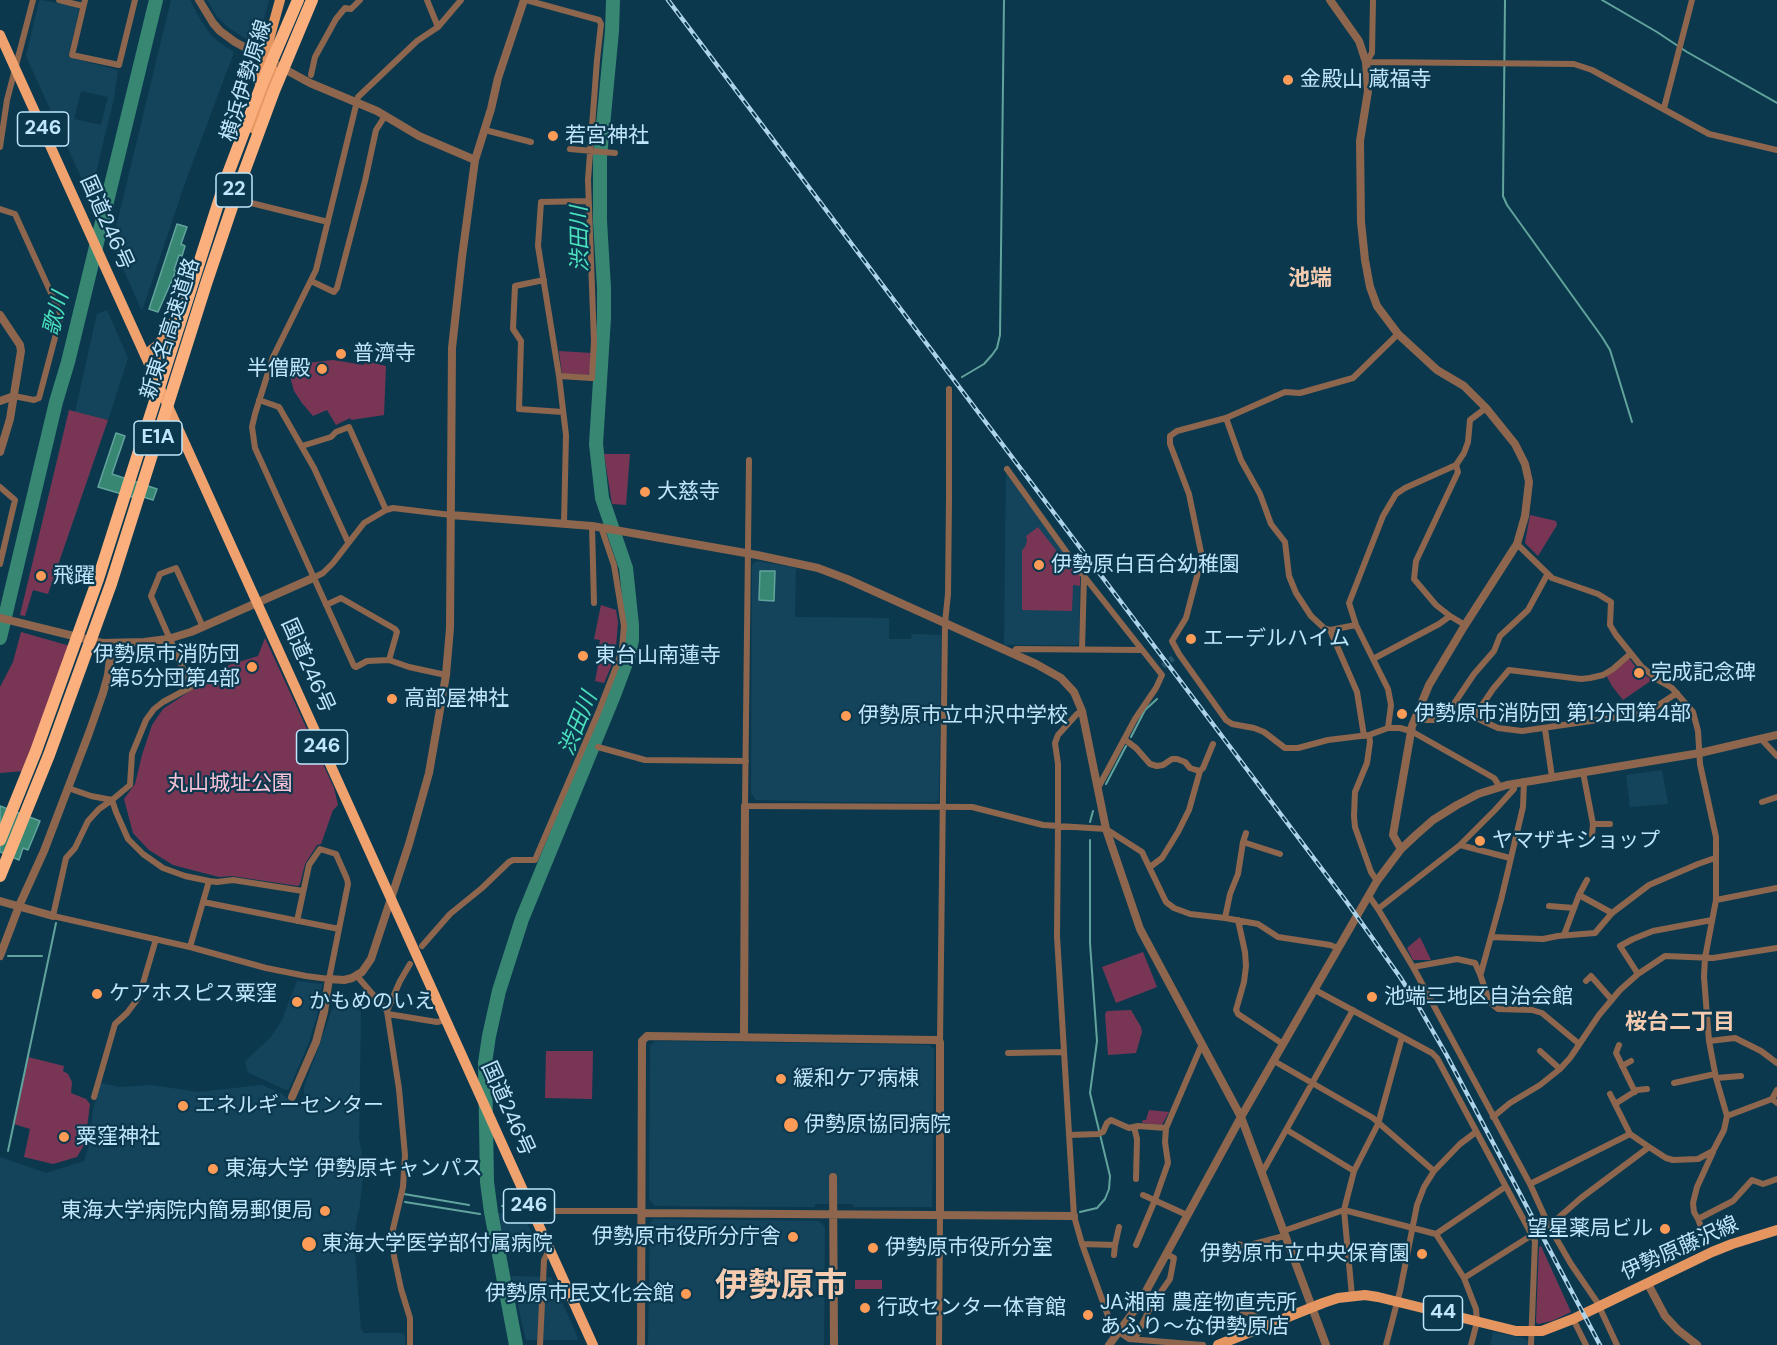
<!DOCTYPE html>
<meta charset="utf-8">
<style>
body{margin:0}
canvas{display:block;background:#0c384e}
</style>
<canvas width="1777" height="1345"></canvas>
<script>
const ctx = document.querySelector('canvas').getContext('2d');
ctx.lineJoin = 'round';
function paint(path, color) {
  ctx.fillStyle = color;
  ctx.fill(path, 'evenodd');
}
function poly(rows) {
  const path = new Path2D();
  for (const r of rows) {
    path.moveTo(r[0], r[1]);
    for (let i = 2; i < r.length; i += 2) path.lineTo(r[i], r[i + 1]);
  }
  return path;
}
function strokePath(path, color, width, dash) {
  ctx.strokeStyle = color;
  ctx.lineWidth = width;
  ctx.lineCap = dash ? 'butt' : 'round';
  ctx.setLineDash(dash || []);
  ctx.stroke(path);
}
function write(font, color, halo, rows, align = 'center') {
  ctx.font = font + ' "DM Sans","Noto Sans JP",sans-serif';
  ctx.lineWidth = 4.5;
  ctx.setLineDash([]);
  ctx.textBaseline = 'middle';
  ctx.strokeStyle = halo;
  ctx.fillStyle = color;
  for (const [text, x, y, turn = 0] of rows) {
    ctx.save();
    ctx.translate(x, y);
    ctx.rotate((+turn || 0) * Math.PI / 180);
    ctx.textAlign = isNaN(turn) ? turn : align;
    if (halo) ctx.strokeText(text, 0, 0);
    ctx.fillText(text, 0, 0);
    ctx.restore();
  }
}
paint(poly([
 [41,0,77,7,79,10,68,57,118,70,114,98,90,197,26,56,39,1],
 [81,91,108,97,101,125,74,119],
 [171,0,190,0,200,19,211,35,220,43,234,52,185,183,142,311,112,244],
 [207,0,269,0,259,39,254,41,246,39,229,28,217,17],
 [107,310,128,358,108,420,75,412,97,314],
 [1006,473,1080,575,1079,642,1077,645,1004,645],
 [757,561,796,568,795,617,889,618,889,639,911,639,912,634,941,635,939,798,936,802,838,802,756,800,751,793,752,565],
 [1662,770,1668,804,1630,807,1626,775],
 [297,981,322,984,317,1015,309,1042,289,1089,286,1090,249,1073,247,1070,245,1061,270,1038,282,1020],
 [341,999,352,1002,361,1012,359,1139,362,1156,363,1176,359,1212,358,1212,354,1238,361,1330,363,1331,363,1333,403,1333,405,1335,405,1345,0,1345,0,1157,46,1173,84,1161,89,1146,93,1109,101,1083,119,1087,151,1085,198,1092,262,1085,282,1094,287,1098,299,1104,304,1097,304,1087,332,1010],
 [655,1041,930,1045,934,1050,932,1207,853,1207,853,1204,815,1204,815,1207,655,1206,649,1199,650,1046],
 [499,1213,524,1215,537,1244,505,1245],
 [653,1219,819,1221,825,1227,824,1345,648,1345,650,1223],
 [511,1276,551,1277,578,1338,577,1340,526,1340],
 [1493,1332,1523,1338,1528,1341,1528,1345,1490,1345]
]), '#13445c');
paint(poly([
 [559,351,592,353,590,372,588,375,562,374],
 [333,360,364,365,365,361,386,366,384,415,351,420,350,418,336,425,327,410,313,416,302,403,294,391,291,380,291,365],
 [69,410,108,420,48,594,33,590,25,616,20,615],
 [604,454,630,454,626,505,612,504],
 [1530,515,1556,521,1557,525,1538,556,1525,543],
 [1038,527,1059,554,1065,555,1080,575,1080,586,1073,585,1072,611,1022,610,1022,550,1025,547,1027,541,1026,536],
 [601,605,616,610,618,622,616,647,599,645,600,640,594,639],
 [21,632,70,646,24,771,0,773,0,687,13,662],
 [265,638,334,788,338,805,333,810,321,844,317,845,305,864,300,884,298,886,232,876,219,877,173,865,149,850,133,833,124,799,135,784,142,755,152,725,163,709,229,665,258,656],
 [601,650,614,653,612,664,604,683,595,681],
 [1629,658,1637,669,1652,680,1623,700,1612,686,1606,675],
 [1420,937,1431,960,1413,960,1407,948],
 [1143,952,1157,987,1116,1003,1102,967],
 [1131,1010,1141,1027,1142,1032,1136,1053,1108,1055,1105,1014,1107,1011],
 [546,1051,593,1051,592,1099,545,1098],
 [28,1057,64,1066,63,1071,68,1074,72,1082,71,1093,86,1099,90,1104,85,1143,77,1157,53,1164,24,1157,30,1129,14,1124],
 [1149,1110,1169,1112,1162,1125,1142,1123,1143,1120,1146,1120],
 [1541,1246,1571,1312,1552,1321,1538,1324,1536,1322,1539,1247],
 [855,1280,882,1280,882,1289,855,1289]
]), '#793654');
const water = poly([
 [177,224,187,227,181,244,185,246,182,256,179,255,174,270,176,271,158,312,149,309,177,224],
 [116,433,125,436,112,474,157,489,153,500,134,494,132,497,98,487,116,433],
 [760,571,775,571,774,601,759,600,760,571],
 [0,806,40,821,28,850,23,848,19,860,0,852,0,806]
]);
paint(water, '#378773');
strokePath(water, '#60a49c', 1.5);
strokePath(poly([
 [1505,0,1503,196,1507,205,1602,337,1610,350,1632,422],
 [1602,0,1657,32,1687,52,1777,103],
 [962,377,984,364,992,355,997,348,1000,335,1004,0],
 [1131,737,1145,710,1157,699],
 [1106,784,1126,746],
 [1090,822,1093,811],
 [8,956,42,956],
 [8,1151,56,923],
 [404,1194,469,1205],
 [405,1202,480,1214],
 [502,1206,520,1207],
 [509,1206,510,1201,517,1201],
 [1080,1212,1097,1208,1105,1199,1109,1189,1110,1176,1090,1093,1097,1041,1090,943,1090,840],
 [486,1214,491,1212]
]), '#60a49c', 2);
strokePath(poly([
 [0,638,56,402,68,362,156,0],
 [516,1345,491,1212,487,1182,485,1063,489,1036,499,991,522,919,614,695,629,655,632,640,632,625,626,568,602,498,596,444,604,318,604,288,600,221,600,157,612,31,613,0]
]), '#378773', 14);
strokePath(poly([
 [1163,666,1173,658]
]), '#275268', 6, [6, 3]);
strokePath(poly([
 [59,0,83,6],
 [85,0,72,55,119,65,135,0],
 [427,0,438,27],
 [526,0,599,20,601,24,597,60,588,180,594,341,592,378,559,376],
 [1366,62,1574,64,1592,70,1709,134,1777,150],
 [1366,62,1372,53,1373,0],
 [311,75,315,57,336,19,345,8,351,9,360,0],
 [1664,108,1692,0],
 [485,130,531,142],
 [0,147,7,100,33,0],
 [570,149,615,153],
 [235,199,328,222],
 [0,209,15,214,61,315,39,398,34,400,14,396],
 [544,280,515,286,513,329,521,341,519,409,563,412],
 [311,281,334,292,337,288,365,181,376,130,385,116],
 [259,400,279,407,314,468,348,542],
 [1486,408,1470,420,1468,442,1464,453,1456,465,1405,488,1396,494,1383,516,1349,603,1356,625,1388,689,1391,705,1388,728,1400,728,1411,731,1494,778,1500,787],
 [1226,418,1177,431,1170,436,1170,444,1189,494,1202,557,1186,618,1172,641,1179,654,1226,720,1232,724,1254,728,1264,732,1285,748,1298,748,1328,740,1369,735,1388,728],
 [302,446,331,437,336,432,349,427,386,510],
 [749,460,745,806,972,807,1043,825,1106,829,1142,852,1166,902,1174,908,1190,914,1225,918,1258,924,1278,937,1330,945,1338,948],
 [1007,469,1080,571,1162,675,1156,688,1135,719,1098,788],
 [0,487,15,500,0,564],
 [564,523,566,435,559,376,538,246,541,202,588,201],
 [592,526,594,603],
 [1517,544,1552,578,1598,594,1611,602,1610,625,1616,635,1641,666,1658,680,1672,688,1693,712,1698,731,1700,764,1716,837,1716,900,1705,958,1704,977,1709,1041,1716,1078,1727,1116],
 [313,578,323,573,333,563,364,523,386,510,393,508,451,515],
 [326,605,341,598,395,629,397,632,389,660],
 [1450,616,1436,605,1414,579,1416,561,1458,472,1456,465],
 [1356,625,1330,630,1324,628,1311,616,1296,593,1289,576,1285,542,1271,524,1260,494,1241,460,1226,418,1285,392,1300,393,1353,378,1398,334],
 [203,627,176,568,160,574,151,596,191,687,163,702,154,709,146,720,132,754,130,785,112,800,116,812,128,839,143,854,163,868,185,876,209,881,217,882,233,880,303,891],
 [1330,630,1357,692,1364,736],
 [1082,650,1084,576],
 [1012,654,1016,649,1142,650],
 [1630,654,1613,669,1603,675,1590,678,1581,679,1509,670,1493,689,1474,717,1498,728,1522,731,1639,714,1651,710,1677,693],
 [1373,659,1439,624,1450,616,1465,625],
 [446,675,409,667,389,660,367,661,356,667,354,666,255,448,252,427,255,414,273,357,316,270,358,97,417,41,438,27,461,0],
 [1082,711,1077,714,1058,735,1055,743,1058,764,1058,827,1057,936,1074,1216,1082,1244,1112,1327,1129,1339,1203,1345],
 [1414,720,1436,720,1445,717,1474,674,1494,651,1500,636,1528,610,1547,575],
 [1545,729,1552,777],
 [1369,735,1370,742,1367,763,1355,792,1354,816,1355,827,1371,872,1377,881],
 [1124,739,1136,748,1150,764,1157,766,1163,765,1172,759,1177,759,1185,762,1190,768,1196,770,1200,771,1203,768,1213,744],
 [1761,739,1777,756],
 [598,747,645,760,746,761],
 [1583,772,1593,824,1592,835],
 [68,788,91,796,112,800],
 [112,800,99,809,88,821,75,848,66,858,53,916,190,947,266,968,306,976,329,979,348,884,347,879,336,854,320,849,309,865,297,921],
 [1762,802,1777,797],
 [1593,824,1610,824],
 [1243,842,1280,854],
 [1460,845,1510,858],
 [1150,867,1162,858,1178,832,1189,810,1200,771],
 [1579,895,1587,880],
 [1369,896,1378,909,1413,967,1530,1184,1549,1226,1571,1264,1597,1302,1617,1345],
 [1716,900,1777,888],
 [203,902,339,929],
 [1549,906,1574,908],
 [1378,909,1460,845,1495,810,1514,789,1514,783],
 [1225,918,1230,894,1238,874,1243,842,1246,833],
 [1238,920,1245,952,1246,966,1244,982,1236,1010,1238,1014,1283,1044],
 [1564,935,1579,895,1612,913],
 [1491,937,1543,939,1558,936,1595,933,1612,913,1649,885,1698,864,1715,858],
 [422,946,450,914,482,888,509,862,513,860,535,860,598,713,618,662,622,648,624,626,614,565,601,527],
 [190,947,209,881],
 [1413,967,1457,959,1475,963,1480,974,1489,1001,1493,1005,1498,1009,1532,1010,1542,1013,1578,1043],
 [1481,973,1501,900,1523,807,1524,781],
 [1638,974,1620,946,1633,939,1653,931,1712,920],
 [357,976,387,1011,399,1089,405,1155,403,1187,393,1229,394,1256,401,1289,410,1318,410,1345],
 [1586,981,1591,976,1612,1000],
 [1315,990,1432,1053,1437,1058,1535,1241,1531,1345],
 [387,1011,400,981,410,964],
 [388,1014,437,1022,445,1020],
 [1709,1041,1735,1038,1761,1051,1777,1063],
 [940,1042,945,623,948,594,949,499,949,389],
 [1619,1045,1616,1053,1635,1092],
 [1540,1051,1560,1069],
 [1008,1053,1064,1052],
 [1274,1061,1373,1118,1434,1171],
 [1622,1066,1631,1061],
 [1716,1078,1741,1076],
 [1674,1083,1715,1074],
 [1777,1090,1772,1099,1777,1103],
 [1610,1094,1630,1134,1649,1147],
 [94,1097,115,1024,127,1013,139,997,156,939],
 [1615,1104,1637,1090,1647,1089],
 [1493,1117,1510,1103,1540,1085,1560,1069,1570,1058,1599,1015,1620,990,1638,974,1665,956,1713,958,1777,948],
 [1134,1127,1137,1139,1136,1179],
 [1287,1130,1354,1171],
 [1070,1135,1098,1134,1103,1132,1107,1123,1111,1120,1129,1128,1138,1126,1166,1128],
 [1713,1152,1697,1187,1693,1203,1694,1212,1698,1219,1733,1201,1752,1180,1763,1184,1777,1179],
 [1262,1173,1353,1010],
 [1530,1184,1630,1134],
 [1143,1195,1187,1215],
 [532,1211,638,1211,642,1213],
 [1698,1219,1704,1235],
 [1549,1226,1581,1198,1649,1147,1666,1158,1673,1160,1698,1159,1713,1151,1724,1130,1727,1116,1772,1099],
 [1283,1231,1344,1210,1436,1234,1464,1278,1476,1309,1477,1322,1471,1345],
 [1436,1234,1505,1187],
 [1082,1244,1115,1245,1119,1227],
 [1237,1244,1246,1246,1284,1236],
 [1136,1245,1155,1200,1168,1163,1165,1142,1166,1128,1202,1044],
 [1114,1255,1115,1245],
 [1464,1278,1532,1235],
 [1352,1296,1344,1210,1354,1171,1378,1124,1402,1037],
 [1214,1300,1263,1319,1268,1325],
 [1573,1319,1586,1345],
 [1135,1339,1151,1306,1170,1279,1174,1258,1166,1254],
 [540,1345,544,1260,549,1250],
 [939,1345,940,1216],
 [1386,1345,1400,1291,1417,1205,1424,1187,1434,1171,1460,1144,1476,1132]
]), '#8d664d', 6);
strokePath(poly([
 [199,0,213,23,220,31,235,42,310,83,377,111,419,136,475,160],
 [1330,0,1359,41,1366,62,1368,91,1360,141,1361,222,1365,260,1370,287,1377,306,1398,334,1437,370,1464,386,1486,408,1515,444,1525,464,1529,482,1525,516,1517,544,1465,625,1429,685,1412,726,1393,835,1401,849],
 [0,315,20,345,21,351,10,419,0,452],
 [0,401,14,396],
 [451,515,592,526,757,555,818,568,847,579,1036,664,1061,678,1074,692,1082,711,1106,829,1140,929,1241,1117,1326,1345],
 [0,618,102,643,144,642,168,639,191,632,313,578],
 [0,901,53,916],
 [0,956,19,906,44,851,89,733,103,693,108,675,112,643],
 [744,1036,745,806],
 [292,1097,316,1042,324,1012,329,979,344,980,352,978,362,972,371,959,409,844,429,773,446,675,450,628,452,348,462,257,475,160,491,109,498,78,524,0],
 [833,1177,834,1345],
 [642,1213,1074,1216],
 [1648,1284,1665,1316,1678,1330,1697,1345],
 [641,1345,642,1041,647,1036,936,1040,940,1042,940,1216],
 [1109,1345,1139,1304,1241,1117,1377,881,1401,849,1416,835,1433,820,1457,805,1478,794,1507,785,1700,753,1777,735]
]), '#8d664d', 8);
strokePath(poly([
 [258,80,280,0],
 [254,129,273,70],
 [145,355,158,345,171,327,180,308],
 [151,367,164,358,171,348],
 [1218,1345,1323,1303,1338,1298,1365,1295,1378,1297,1516,1331,1542,1331,1573,1319,1712,1252,1732,1244,1777,1230]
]), '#e59660', 10);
strokePath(poly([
 [0,35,593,1345]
]), '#f0a26e', 10);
strokePath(poly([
 [0,840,36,751,98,579,226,179,262,84,298,0],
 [0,876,49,755,111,584,206,284,240,183,274,91,312,0]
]), '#fbaf7c', 12);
const rail = poly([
 [668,0,1346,901,1400,977,1416,1002,1446,1054,1600,1345]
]);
strokePath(rail, '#acd3e9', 4.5);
strokePath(rail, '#0c384e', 2, [7]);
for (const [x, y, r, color] of [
 [1288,80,6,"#fe9c57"],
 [553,136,6,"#fe9c57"],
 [341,354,6,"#fe9c57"],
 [322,369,6,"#fe9c57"],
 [645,492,6,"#fe9c57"],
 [1039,565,6,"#fe9c57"],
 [41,576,6,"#fe9c57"],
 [1191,639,6,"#fe9c57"],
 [583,656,6,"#fe9c57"],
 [252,667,6,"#fe9c57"],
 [1639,673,6,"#fe9c57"],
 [392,699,6,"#fe9c57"],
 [1402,714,6,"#fe9c57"],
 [846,716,6,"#fe9c57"],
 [1480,841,6,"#fe9c57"],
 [97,994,6,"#fe9c57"],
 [1372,997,6,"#fe9c57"],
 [297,1002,6,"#fe9c57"],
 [781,1079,6,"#fe9c57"],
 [183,1106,6,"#fe9c57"],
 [791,1125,8,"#fe9c57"],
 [64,1137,6,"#fe9c57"],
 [213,1169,6,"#fe9c57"],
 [325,1211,6,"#fe9c57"],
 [1665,1229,6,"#fe9c57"],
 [793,1237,6,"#fe9c57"],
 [309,1244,8,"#fe9c57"],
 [873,1248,6,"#fe9c57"],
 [1422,1254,6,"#fe9c57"],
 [686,1294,6,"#fe9c57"],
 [865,1308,6,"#fe9c57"],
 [1088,1315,6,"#fe9c57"]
]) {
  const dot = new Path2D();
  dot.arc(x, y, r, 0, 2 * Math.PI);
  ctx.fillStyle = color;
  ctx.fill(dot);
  strokePath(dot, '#0c384e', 2);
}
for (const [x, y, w] of [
 [43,129,51],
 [234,190,36],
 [158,438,48],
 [322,747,51],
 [529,1206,51],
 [1443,1313,39]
]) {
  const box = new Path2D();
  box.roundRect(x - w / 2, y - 17, w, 34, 4.5);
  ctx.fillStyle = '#0c384e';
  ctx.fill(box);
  strokePath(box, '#c0e6fc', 1.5);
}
write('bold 20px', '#c0e6fc', null, [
 ["246",43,129],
 ["22",234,190],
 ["E1A",158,438],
 ["246",322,747],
 ["246",529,1206],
 ["44",1443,1313]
]);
write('21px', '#c0e6fc', '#0c384e', [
 ["金殿山 蔵福寺",1300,80],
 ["若宮神社",565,136],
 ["普濟寺",353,354],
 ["半僧殿",310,369,"right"],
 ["大慈寺",657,492],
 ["伊勢原白百合幼稚園",1051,565],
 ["飛躍",53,576],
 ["エーデルハイム",1203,639],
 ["伊勢原市消防団",240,655,"right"],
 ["第5分団第4部",240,679,"right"],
 ["東台山南蓮寺",595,656],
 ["完成記念碑",1651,673],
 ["高部屋神社",404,699],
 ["伊勢原市消防団 第1分団第4部",1414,714],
 ["伊勢原市立中沢中学校",858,716],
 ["ヤマザキショップ",1492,841],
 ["ケアホスピス粟窪",109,994],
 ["池端三地区自治会館",1384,997],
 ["かもめのいえ",309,1002],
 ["緩和ケア病棟",793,1079],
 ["エネルギーセンター",195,1106],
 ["伊勢原協同病院",804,1125],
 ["粟窪神社",76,1137],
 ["東海大学 伊勢原キャンパス",225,1169],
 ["東海大学病院内簡易郵便局",313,1211,"right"],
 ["望星薬局ビル",1653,1229,"right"],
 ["伊勢原市役所分庁舎",781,1237,"right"],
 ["東海大学医学部付属病院",322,1244],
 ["伊勢原市役所分室",885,1248],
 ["伊勢原市立中央保育園",1410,1254,"right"],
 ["伊勢原市民文化会館",674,1294,"right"],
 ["JA湘南 農産物直売所",1100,1303],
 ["あふり～な伊勢原店",1100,1327],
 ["行政センター体育館",877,1308]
], 'left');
write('21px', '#c0e6fc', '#0c384e', [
 ["横浜伊勢原線",247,81,-73],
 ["国道246号",106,223,66],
 ["新東名高速道路",171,329,-72],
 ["国道246号",307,666,66],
 ["国道246号",507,1109,66],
 ["伊勢原藤沢線",1680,1249,-24]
]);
write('21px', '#fac3d8', '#0c384e', [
 ["丸山城址公園",230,784]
]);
write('italic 22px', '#4be1be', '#0c384e', [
 ["渋田川",581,239,-91],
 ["歌川",57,314,-76],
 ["渋田川",579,724,-68]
]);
write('bold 22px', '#f6ccb1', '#0c384e', [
 ["池端",1310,279],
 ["桜台二丁目",1680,1023]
]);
write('bold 33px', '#f6ccb1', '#0c384e', [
 ["伊勢原市",781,1287]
]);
</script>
